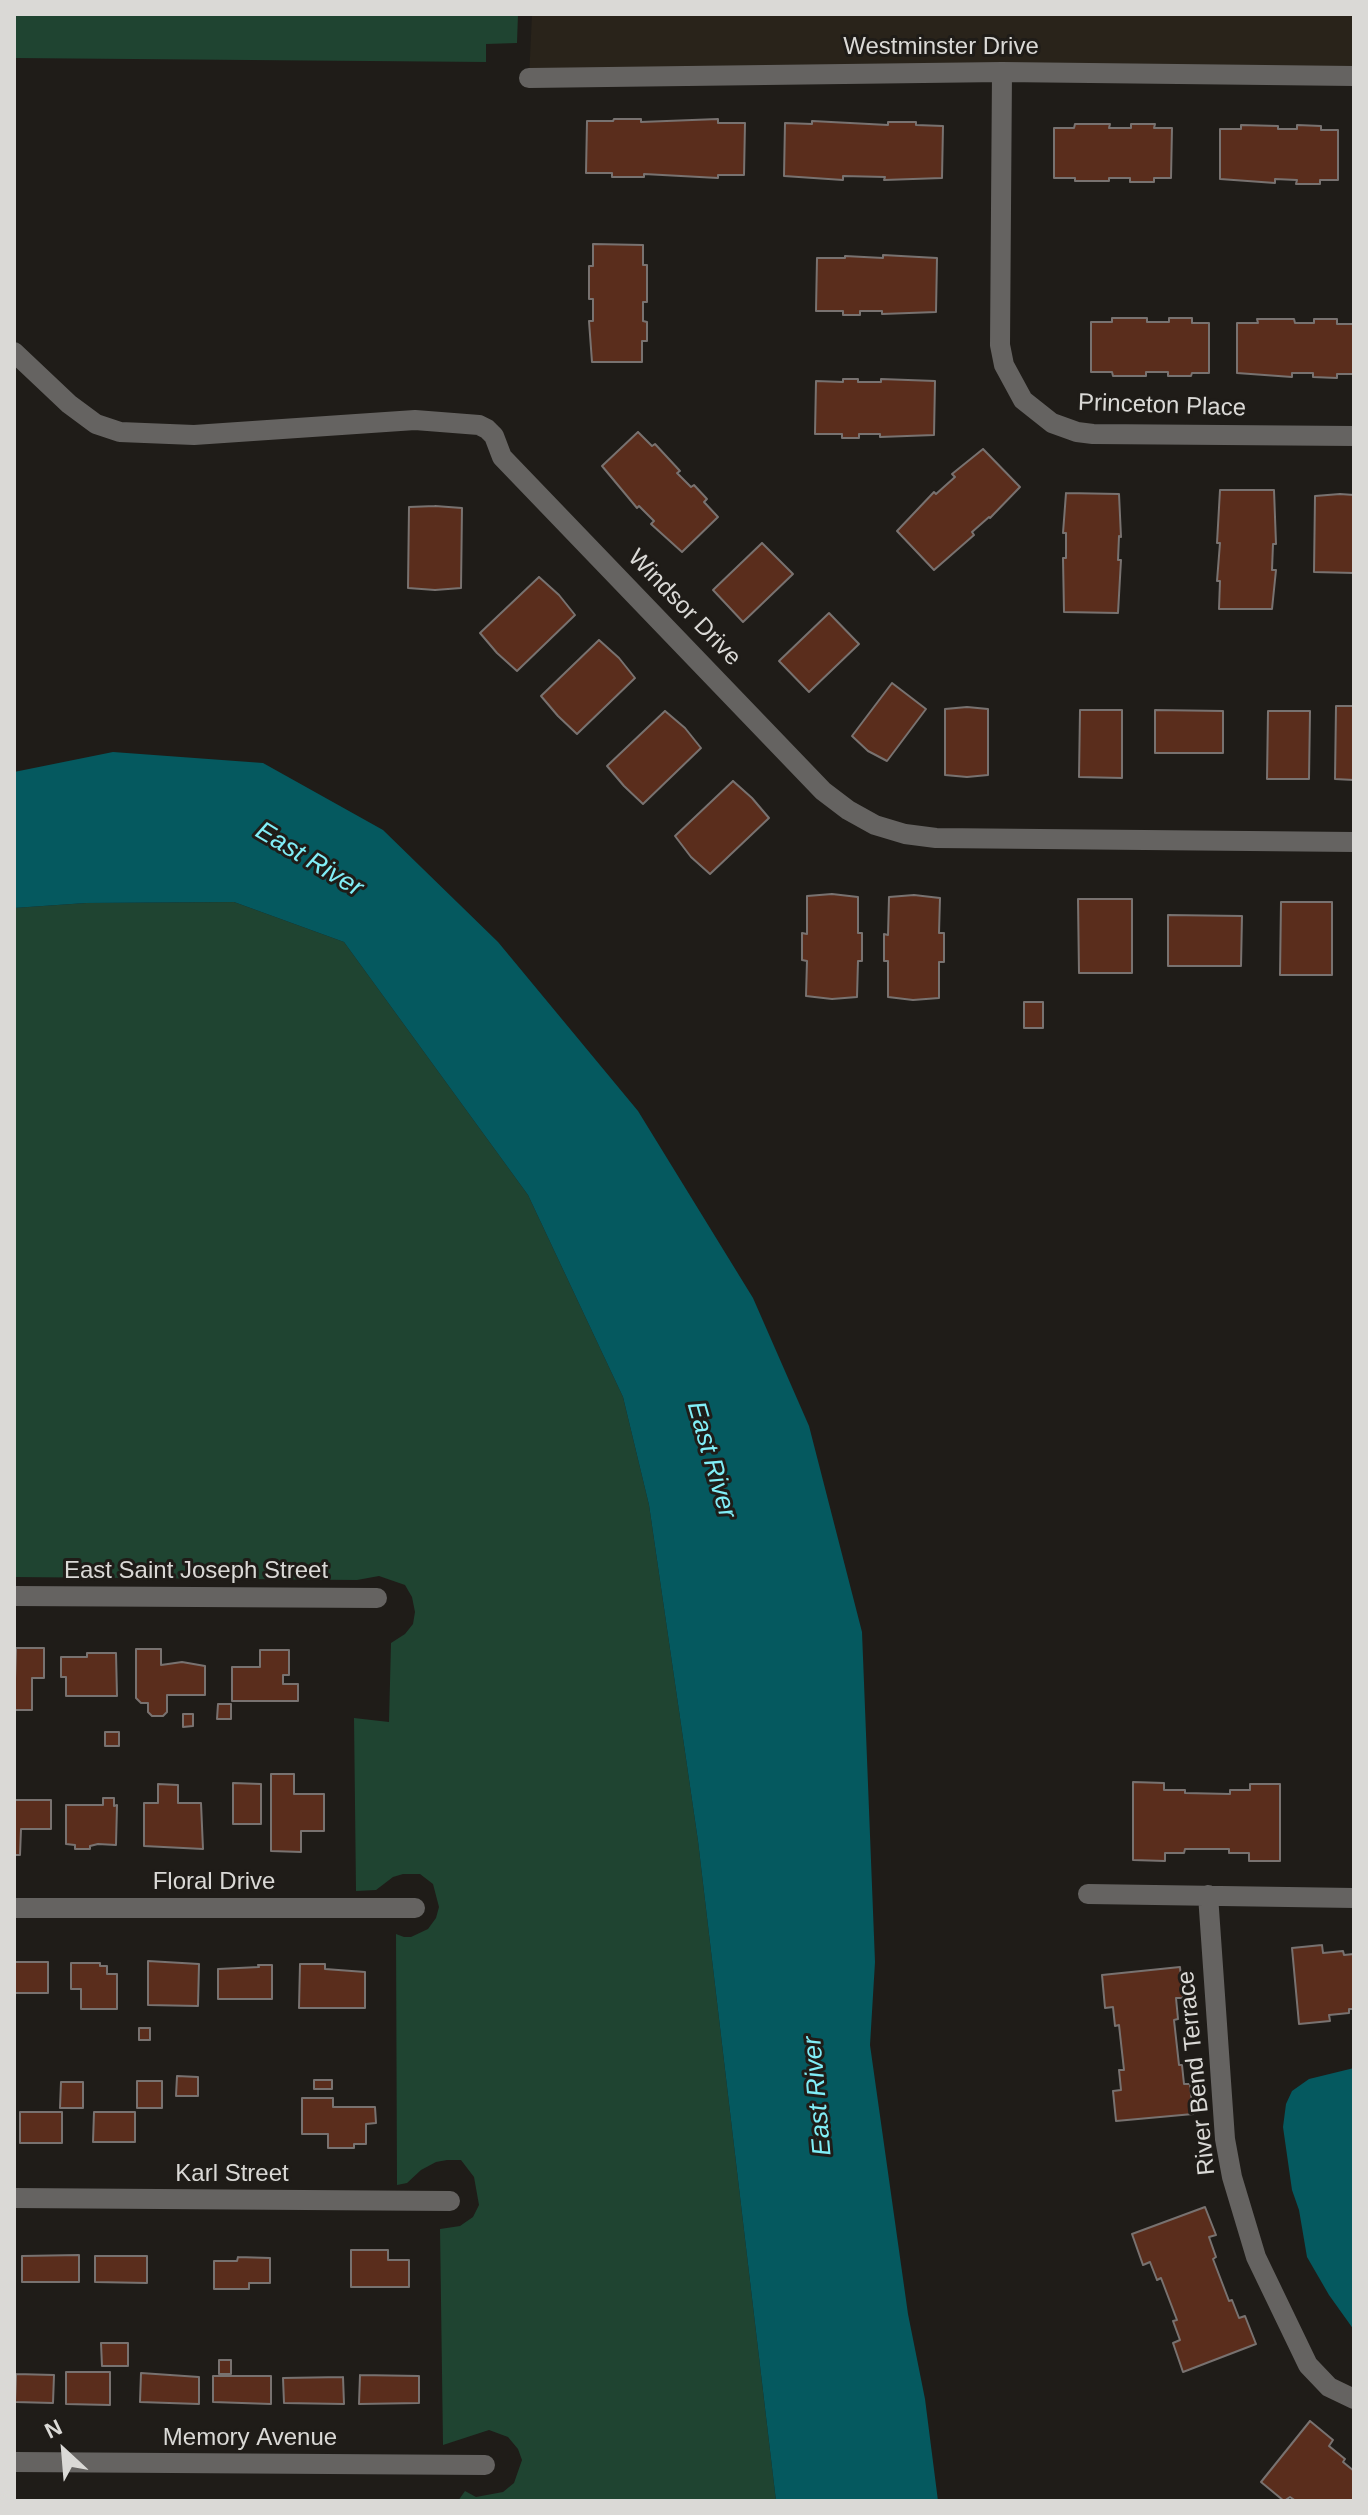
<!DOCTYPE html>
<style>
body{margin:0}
#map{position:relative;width:1368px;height:2515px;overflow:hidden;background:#1f1c18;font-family:Arial,sans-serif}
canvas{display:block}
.frame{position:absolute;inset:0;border:16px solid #dad9d6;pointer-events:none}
.north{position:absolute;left:24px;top:2411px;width:80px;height:80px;-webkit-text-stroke:6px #1f1c18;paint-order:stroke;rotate:334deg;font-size:22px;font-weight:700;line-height:32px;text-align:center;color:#dad9d6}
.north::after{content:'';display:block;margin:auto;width:28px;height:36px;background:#dad9d6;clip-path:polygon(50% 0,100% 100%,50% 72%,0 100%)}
</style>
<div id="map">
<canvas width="1368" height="2515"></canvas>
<div class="frame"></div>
<div class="north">N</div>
</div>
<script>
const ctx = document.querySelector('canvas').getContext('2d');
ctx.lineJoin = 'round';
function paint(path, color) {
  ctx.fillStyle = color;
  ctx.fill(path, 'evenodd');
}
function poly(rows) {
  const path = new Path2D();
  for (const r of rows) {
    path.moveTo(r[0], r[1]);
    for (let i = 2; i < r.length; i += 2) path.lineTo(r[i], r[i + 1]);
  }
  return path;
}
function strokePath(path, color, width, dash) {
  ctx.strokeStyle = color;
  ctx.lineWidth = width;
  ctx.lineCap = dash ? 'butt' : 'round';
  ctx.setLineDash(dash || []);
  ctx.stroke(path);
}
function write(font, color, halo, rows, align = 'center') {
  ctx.font = font + ' Arial,sans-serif';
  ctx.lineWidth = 6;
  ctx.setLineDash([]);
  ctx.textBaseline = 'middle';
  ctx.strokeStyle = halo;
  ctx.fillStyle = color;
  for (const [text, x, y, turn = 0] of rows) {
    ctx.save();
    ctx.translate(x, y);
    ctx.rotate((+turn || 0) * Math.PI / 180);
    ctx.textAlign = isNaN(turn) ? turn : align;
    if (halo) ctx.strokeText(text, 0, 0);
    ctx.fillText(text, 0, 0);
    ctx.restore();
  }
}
paint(poly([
 [532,14,1354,14,1354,76,529,78]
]), '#29231a');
paint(poly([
 [14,14,518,14,517,43,486,44,486,62,14,58],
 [234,902,344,942,528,1195,623,1397,649,1505,698,1841,776,2501,458,2501,465,2491,476,2497,503,2492,514,2483,522,2460,518,2449,508,2437,489,2430,443,2445,440,2229,460,2226,473,2217,479,2205,474,2177,461,2160,447,2160,436,2162,421,2170,407,2183,397,2185,396,1934,404,1937,411,1937,428,1929,436,1918,439,1907,433,1884,420,1874,403,1874,393,1877,376,1890,356,1891,354,1718,389,1722,391,1643,405,1634,413,1624,415,1612,412,1597,405,1585,379,1576,357,1580,14,1577,14,908,86,903]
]), '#1f4431');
paint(poly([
 [113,752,263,763,383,830,498,942,638,1111,753,1298,809,1426,862,1632,875,1962,870,2045,908,2314,925,2399,938,2501,776,2501,698,1841,649,1505,623,1397,528,1195,344,942,234,902,86,903,14,908,14,772],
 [1354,2068,1354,2330,1329,2295,1307,2257,1299,2210,1292,2190,1283,2127,1286,2104,1292,2091,1309,2079]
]), '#05595f');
const building = poly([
 [614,119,641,119,641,122,718,119,718,123,745,123,744,175,718,175,718,178,644,174,644,177,612,177,612,173,586,173,587,121,613,121,614,119],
 [812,121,888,125,888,122,916,122,916,125,943,126,942,178,884,180,885,177,843,176,843,180,784,176,785,123,812,124,812,121],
 [1075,124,1110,124,1109,128,1131,128,1131,124,1155,124,1154,128,1172,128,1171,178,1154,178,1154,182,1130,182,1130,178,1109,178,1109,181,1075,181,1075,178,1054,178,1054,128,1074,128,1075,124],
 [1241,125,1278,126,1278,129,1297,129,1297,125,1321,126,1321,130,1338,130,1338,180,1320,180,1320,184,1296,184,1297,180,1275,179,1275,183,1220,179,1220,129,1241,129,1241,125],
 [593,244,643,245,643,265,647,265,647,302,643,302,643,321,647,322,647,341,642,341,642,362,592,362,589,321,593,321,593,299,589,299,589,266,593,266,593,244],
 [883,255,937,258,936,312,882,314,882,311,860,311,860,315,843,315,843,311,816,311,817,258,845,258,845,256,883,258,883,255],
 [1112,318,1147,318,1147,322,1169,322,1169,318,1192,318,1192,323,1209,323,1209,373,1192,373,1191,376,1168,376,1168,372,1146,372,1146,376,1113,376,1112,372,1091,372,1091,322,1112,322,1112,318],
 [1257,319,1294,319,1295,323,1314,323,1314,319,1337,319,1337,324,1354,324,1354,374,1337,374,1337,378,1313,377,1313,373,1292,373,1292,377,1237,373,1237,323,1258,323,1257,319],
 [843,379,858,379,858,382,881,382,881,379,935,381,934,435,880,437,880,434,859,434,859,438,842,438,842,434,815,434,816,381,843,382,843,379],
 [638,432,652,446,655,444,680,471,677,473,691,487,694,485,707,499,704,502,718,517,682,552,651,524,654,521,639,506,637,508,602,466,638,432],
 [983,449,1020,487,990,518,989,517,972,532,974,535,934,570,897,531,934,492,936,494,955,477,952,474,983,449],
 [1220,490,1274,490,1276,544,1273,544,1272,570,1276,570,1272,609,1219,609,1220,581,1217,581,1220,543,1217,543,1220,490],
 [1066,493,1119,494,1121,537,1119,536,1118,560,1121,560,1118,613,1064,612,1063,558,1066,558,1066,533,1063,533,1066,493],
 [1340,494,1354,495,1354,573,1314,572,1315,496,1340,494],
 [435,506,462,508,461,588,435,590,408,588,409,507,435,506],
 [762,543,793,574,743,622,713,590,762,543],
 [539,577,559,595,575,615,517,671,497,653,480,633,539,577],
 [829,613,859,644,809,692,779,661,829,613],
 [599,640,619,658,635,678,577,734,558,716,541,696,599,640],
 [892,683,926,709,887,761,868,751,852,736,892,683],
 [1336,706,1354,706,1354,780,1335,779,1336,706],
 [967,707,988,709,988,775,967,777,945,775,945,709,967,707],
 [1080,710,1122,710,1122,778,1079,777,1080,710],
 [1155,710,1223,711,1223,753,1155,753,1155,710],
 [665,711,685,728,701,748,643,804,624,786,607,766,665,711],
 [1268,711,1310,711,1309,779,1267,779,1268,711],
 [733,781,752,798,769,818,710,874,691,857,675,836,733,781],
 [832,894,858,897,858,933,862,933,862,961,858,961,857,997,832,999,806,996,807,961,802,960,802,933,807,934,807,896,832,894],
 [914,895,940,898,939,933,944,933,944,962,939,962,939,998,913,1000,888,997,888,961,884,961,884,934,888,935,889,897,914,895],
 [1078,899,1132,899,1132,973,1079,973,1078,899],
 [1281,902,1332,902,1332,975,1280,975,1281,902],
 [1168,915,1242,916,1241,966,1168,966,1168,915],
 [1024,1002,1043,1002,1043,1028,1024,1028,1024,1002],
 [16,1648,44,1648,44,1678,32,1678,32,1710,14,1710,16,1648],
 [136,1649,161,1649,161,1665,182,1662,205,1666,205,1695,167,1695,167,1712,163,1716,152,1716,148,1712,148,1703,141,1703,136,1698,136,1649],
 [260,1650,289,1650,289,1675,283,1675,283,1684,298,1684,298,1701,232,1701,232,1667,260,1667,260,1650],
 [87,1653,116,1653,117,1696,66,1696,66,1677,61,1677,61,1657,87,1657,87,1653],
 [218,1704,231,1704,231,1719,217,1719,218,1704],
 [183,1714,193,1714,193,1726,183,1727,183,1714],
 [105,1732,119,1732,119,1746,105,1746,105,1732],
 [271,1774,294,1774,294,1794,324,1794,324,1831,301,1831,301,1852,271,1851,271,1774],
 [1133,1782,1164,1783,1164,1790,1185,1790,1185,1793,1230,1794,1230,1790,1250,1790,1250,1784,1280,1784,1280,1861,1249,1861,1249,1853,1229,1853,1229,1849,1185,1849,1184,1853,1165,1853,1165,1861,1133,1860,1133,1782],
 [233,1783,261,1784,261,1824,233,1824,233,1783],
 [158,1784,178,1785,178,1803,201,1803,203,1849,144,1846,144,1803,158,1803,158,1784],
 [103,1798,114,1798,114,1806,117,1805,116,1845,98,1844,90,1846,90,1849,75,1849,75,1845,66,1844,66,1805,103,1805,103,1798],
 [14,1800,51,1800,51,1829,21,1829,20,1855,14,1855,14,1800],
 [1322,1945,1323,1953,1343,1951,1344,1955,1354,1954,1354,2009,1349,2009,1349,2013,1329,2015,1330,2021,1299,2024,1292,1948,1322,1945],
 [148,1961,199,1964,198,2006,148,2005,148,1961],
 [14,1962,48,1962,48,1993,14,1993,14,1962],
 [71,1963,100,1963,100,1966,107,1966,107,1974,117,1974,117,2009,81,2009,81,1989,71,1989,71,1963],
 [300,1964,325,1964,325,1969,365,1972,365,2008,299,2008,300,1964],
 [258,1965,272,1965,272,1999,218,1999,218,1969,259,1967,258,1965],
 [1180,1967,1183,1998,1176,1998,1178,2019,1174,2020,1179,2065,1182,2065,1184,2084,1190,2084,1193,2114,1116,2121,1113,2091,1121,2090,1119,2070,1124,2070,1119,2025,1115,2026,1113,2007,1105,2008,1102,1975,1180,1967],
 [139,2028,150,2028,150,2040,139,2040,139,2028],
 [177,2076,198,2077,198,2096,176,2096,177,2076],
 [314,2080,332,2080,332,2089,314,2089,314,2080],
 [137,2081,162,2081,162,2108,137,2108,137,2081],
 [61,2082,83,2082,83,2108,60,2108,61,2082],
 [302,2098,333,2098,333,2107,375,2107,376,2123,366,2124,366,2144,354,2144,354,2148,328,2148,328,2134,302,2134,302,2098],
 [20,2112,62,2112,62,2143,20,2143,20,2112],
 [94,2112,135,2112,135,2142,93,2142,94,2112],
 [1205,2207,1216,2235,1209,2237,1216,2257,1213,2259,1229,2301,1232,2300,1239,2318,1245,2316,1256,2344,1183,2372,1173,2343,1180,2340,1173,2321,1177,2320,1161,2278,1157,2280,1150,2262,1143,2265,1132,2234,1205,2207],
 [351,2250,388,2250,388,2260,409,2260,409,2287,351,2287,351,2250],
 [79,2255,79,2282,22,2282,22,2256,79,2255],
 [95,2256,147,2256,147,2283,95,2282,95,2256],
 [238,2257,270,2258,270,2283,249,2283,249,2289,214,2289,214,2261,237,2261,238,2257],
 [101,2343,128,2343,128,2366,102,2366,101,2343],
 [219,2360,231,2360,231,2374,219,2374,219,2360],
 [66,2372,110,2372,110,2405,66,2404,66,2372],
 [141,2373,199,2377,199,2404,140,2402,141,2373],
 [16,2374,54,2375,53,2403,15,2402,16,2374],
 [360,2375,419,2376,419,2403,359,2404,360,2375],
 [213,2376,271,2376,271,2404,213,2402,213,2376],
 [343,2377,344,2404,284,2403,283,2378,343,2377],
 [1310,2421,1333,2440,1329,2446,1345,2459,1343,2462,1354,2471,1354,2501,1296,2501,1290,2497,1284,2501,1261,2482,1310,2421]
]);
paint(building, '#5a2d1c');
strokePath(building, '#787270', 2);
strokePath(poly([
 [1002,72,1000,345,1004,365,1023,400,1052,423,1077,432,1093,434,1354,436],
 [529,78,1002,72,1354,76],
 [14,352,69,404,96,424,120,432,194,435,415,420,479,425,487,429,494,436,502,457,823,791,848,810,875,825,905,834,936,838,1354,842],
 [14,1596,377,1598],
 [1088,1894,1354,1898],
 [1208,1895,1225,2139,1232,2177,1256,2257,1308,2365,1329,2387,1354,2399],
 [14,1908,415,1908],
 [14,2198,450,2201],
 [14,2462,485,2465]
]), '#656361', 20);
write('24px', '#dad9d6', '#1f1c18', [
 ["Westminster Drive",941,47],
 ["Princeton Place",1162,406,2],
 ["Windsor Drive",684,608,46],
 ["East Saint Joseph Street",196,1571],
 ["Floral Drive",214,1882],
 ["River Bend Terrace",1197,2073,-96],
 ["Karl Street",232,2174],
 ["Memory Avenue",250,2438]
]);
write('italic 26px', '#81eef7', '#1f1c18', [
 ["East River",309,860,31],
 ["East River",711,1460,74],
 ["East River",818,2096,-95]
]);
</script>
